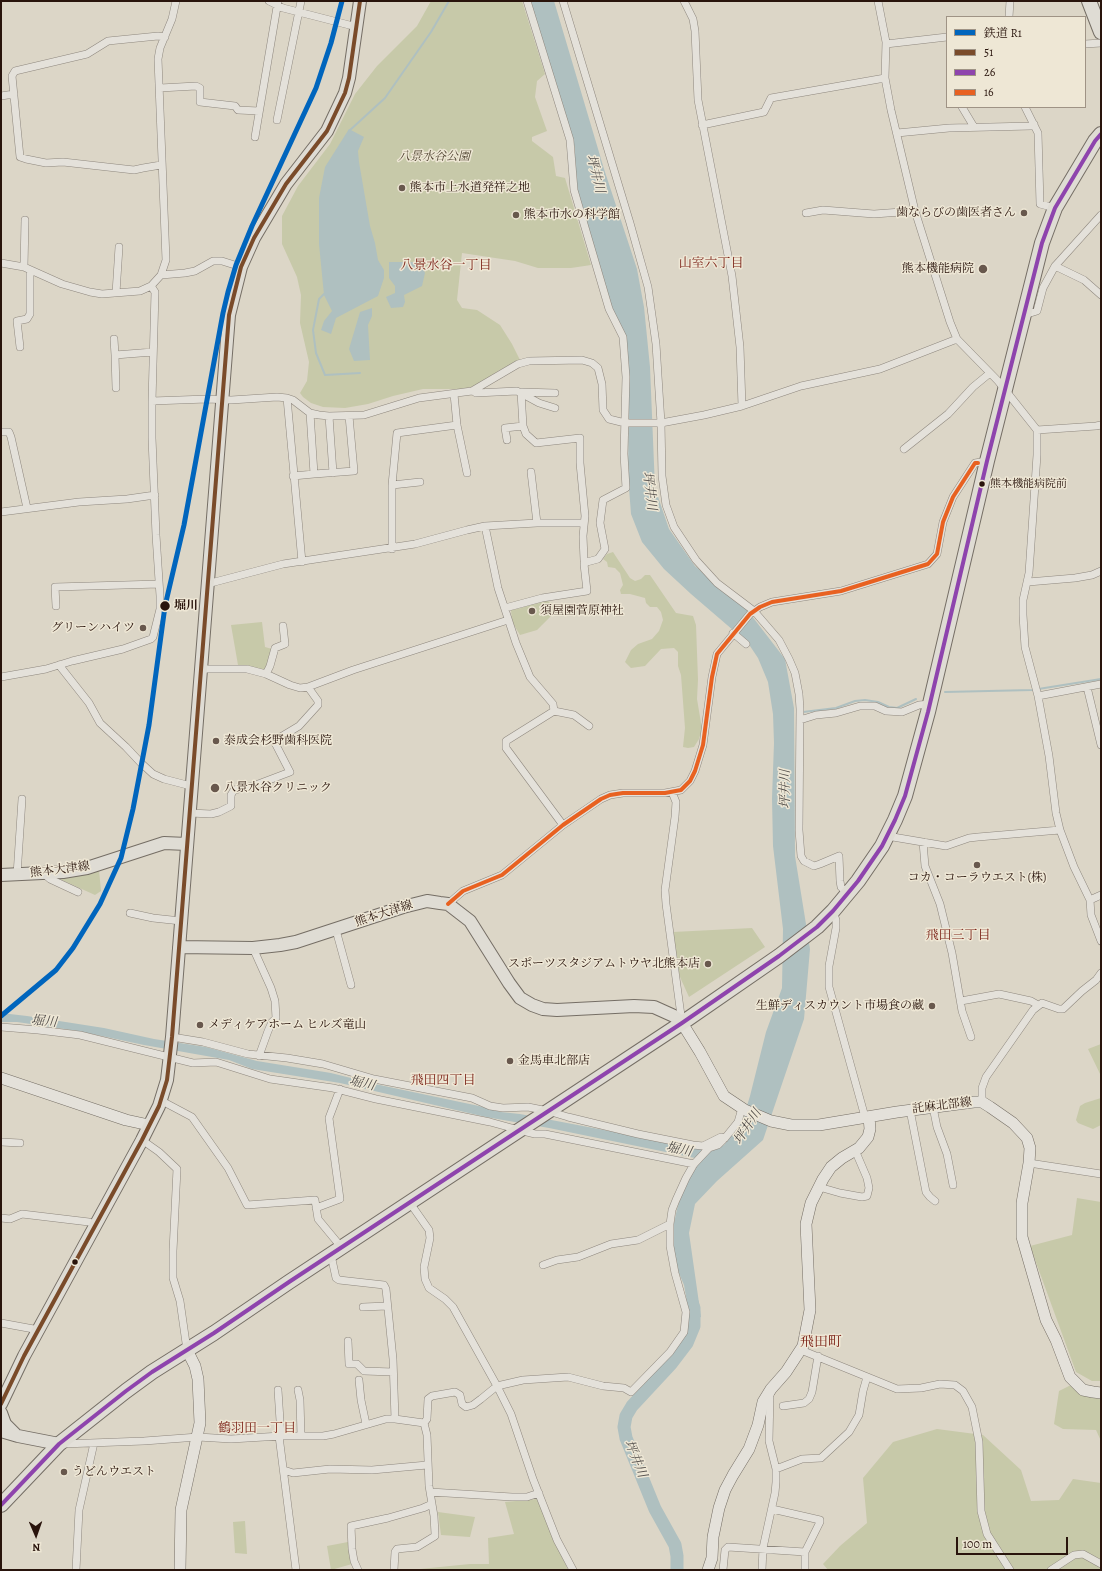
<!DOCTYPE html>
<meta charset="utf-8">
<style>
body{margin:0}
#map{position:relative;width:1102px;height:1571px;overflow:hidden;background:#dcd6c7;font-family:Alegreya,"Noto Serif JP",serif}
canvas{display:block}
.frame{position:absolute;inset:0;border:2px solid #29140c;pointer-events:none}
.legend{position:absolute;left:946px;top:16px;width:140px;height:92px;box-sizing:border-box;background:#eee7d5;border:1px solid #9f9385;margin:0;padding:5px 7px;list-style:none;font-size:12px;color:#29140c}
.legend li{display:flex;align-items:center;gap:8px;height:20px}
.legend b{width:20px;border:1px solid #9f9385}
.north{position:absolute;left:16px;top:1515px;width:40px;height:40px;-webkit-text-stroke:3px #eee7d5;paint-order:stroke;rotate:178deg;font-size:11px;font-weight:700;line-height:16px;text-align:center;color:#29140c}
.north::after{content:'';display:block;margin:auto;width:14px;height:18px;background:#29140c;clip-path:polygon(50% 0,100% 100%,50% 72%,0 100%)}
.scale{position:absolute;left:956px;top:1537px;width:112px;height:18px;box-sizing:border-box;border:2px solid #29140c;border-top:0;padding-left:5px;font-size:12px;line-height:14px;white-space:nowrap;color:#29140c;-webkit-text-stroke:3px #eee7d5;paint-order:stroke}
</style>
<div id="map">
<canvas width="1102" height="1571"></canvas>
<div class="frame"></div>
<ul class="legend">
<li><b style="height:5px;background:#0065bd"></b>鉄道 R1</li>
<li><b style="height:5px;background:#7a4b2a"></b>51</li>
<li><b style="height:5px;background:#8e44ad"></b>26</li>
<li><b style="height:5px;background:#e86121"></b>16</li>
</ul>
<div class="north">N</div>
<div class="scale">100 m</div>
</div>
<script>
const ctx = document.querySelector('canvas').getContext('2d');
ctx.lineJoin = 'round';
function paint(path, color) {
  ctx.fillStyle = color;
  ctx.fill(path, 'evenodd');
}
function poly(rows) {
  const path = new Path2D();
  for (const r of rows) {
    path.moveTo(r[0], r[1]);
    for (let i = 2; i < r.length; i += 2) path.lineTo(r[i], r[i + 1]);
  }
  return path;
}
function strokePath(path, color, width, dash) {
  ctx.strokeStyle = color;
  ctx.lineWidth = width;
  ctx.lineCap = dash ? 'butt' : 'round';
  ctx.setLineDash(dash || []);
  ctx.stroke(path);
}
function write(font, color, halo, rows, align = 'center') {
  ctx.font = font + ' Alegreya,"Noto Serif JP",serif';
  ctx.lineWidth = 3;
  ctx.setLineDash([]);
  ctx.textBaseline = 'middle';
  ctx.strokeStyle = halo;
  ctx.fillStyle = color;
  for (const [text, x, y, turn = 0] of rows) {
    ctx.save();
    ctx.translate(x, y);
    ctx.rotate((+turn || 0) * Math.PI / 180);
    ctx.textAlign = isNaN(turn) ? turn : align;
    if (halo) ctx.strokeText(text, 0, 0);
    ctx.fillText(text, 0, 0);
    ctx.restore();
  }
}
paint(poly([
 [431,1,522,1,545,74,537,81,535,97,547,131,532,137,532,141,553,157,556,176,565,178,591,265,571,268,538,268,515,261,462,253,457,300,462,308,477,310,500,325,512,344,520,360,498,371,477,385,465,389,423,389,393,396,368,404,345,408,323,407,311,403,303,397,300,393,307,381,309,362,300,323,301,295,297,277,282,244,282,216,298,186,330,144,355,94,377,66,417,26],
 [613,552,630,578,635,581,641,579,645,575,650,575,676,613,693,616,696,625,698,680,697,699,702,729,699,739,694,747,688,748,683,747,685,728,681,675,678,666,678,652,674,648,661,649,645,666,631,668,625,662,631,650,638,644,652,639,659,631,663,620,661,612,657,607,650,607,646,603,645,598,630,594,621,594,620,590,623,585,620,573,615,568,608,567,607,562,603,559,607,554],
 [543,600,551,602,556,608,552,615,537,630,520,635,512,622,511,610,521,608],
 [262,622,265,647,272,649,266,669,263,671,249,666,238,665,231,625],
 [99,870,101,891,95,895,53,876],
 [752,928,765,947,689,997,680,977,675,951,673,932],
 [1101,1044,1101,1076,1088,1049],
 [1101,1098,1101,1125,1093,1129,1078,1123,1076,1120,1080,1106,1085,1103],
 [1077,1198,1101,1202,1101,1381,1092,1381,1076,1372,1030,1246,1072,1235],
 [1071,1385,1093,1398,1101,1399,1101,1441,1096,1430,1063,1429,1054,1424,1059,1391],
 [937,1429,983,1435,1021,1470,1031,1501,1059,1500,1073,1479,1101,1483,1101,1570,828,1570,823,1564,840,1546,867,1523,863,1478,893,1442],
 [537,1499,568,1570,410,1570,470,1564,489,1564,488,1538,514,1534,505,1502],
 [438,1512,475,1517,470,1537,441,1535],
 [245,1521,247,1554,235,1553,233,1522],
 [348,1542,352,1564,331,1570,327,1546]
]), '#c7c9a9');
paint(poly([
 [530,1,554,1,604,169,637,269,644,307,650,367,655,488,669,529,695,566,748,611,785,659,794,708,795,856,810,949,804,1019,763,1140,717,1181,695,1204,689,1233,701,1317,690,1320,684,1285,678,1271,674,1249,674,1223,677,1209,685,1184,699,1163,695,1158,549,1128,486,1117,340,1083,252,1069,229,1060,144,1045,78,1031,17,1022,1,1022,1,1013,27,1016,104,1028,154,1039,206,1047,257,1061,331,1073,375,1084,479,1106,501,1112,520,1114,672,1143,715,1150,724,1145,742,1122,750,1096,766,1032,782,988,783,929,773,846,772,798,774,743,773,714,768,682,758,658,748,643,691,594,664,569,642,542,631,514,628,475,629,379,624,331,616,320,575,186,575,149,573,140],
 [349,129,364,137,358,151,359,162,370,226,375,243,378,260,384,270,384,278,378,296,336,318,331,334,321,330,324,321,332,311,324,295,319,244,319,198,325,167],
 [389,262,413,262,422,266,425,273,422,286,404,295,405,302,403,307,391,308,386,297,395,293,395,286,389,278],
 [372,308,372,316,368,325,370,360,354,361,349,349,360,312]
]), '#afc0c0');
strokePath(poly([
 [349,131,385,98,431,32,449,1],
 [324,294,319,299,313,330,316,353,325,375,360,373],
 [945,692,1032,690,1101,679],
 [803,712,836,708,855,701,865,700,878,702,889,707,897,708,916,699]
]), '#afc0c0', 2);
strokePath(poly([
 [677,1570,677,1556,675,1545,655,1509,626,1438,624,1427,626,1416,632,1406,671,1364,687,1343,694,1326,694,1308,692,1302]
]), '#afc0c0', 13);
const street = poly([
 [269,1,283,8,357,27],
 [563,1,630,223,648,287,656,344,661,423,662,476,666,505,674,527,696,560,717,583,754,611,779,640,789,659,795,673,799,694,800,709,799,830,801,856,804,861,814,866,820,864,839,856,840,881,841,887,848,894],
 [684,1,693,19,695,31,698,100,732,276,740,347,742,406],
 [878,1,886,42,885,78,891,110,915,211,950,322,957,339,998,381,1037,430,1037,455,1029,573,1023,600,1023,615,1025,647,1038,696,1049,756,1056,813,1060,830,1074,867,1090,900,1091,915,1101,941],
 [1009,17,1010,1],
 [886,44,947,37],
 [1085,44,1101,43],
 [160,88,196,86,200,88,200,102,235,106,238,110,259,111],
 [1,96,14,94],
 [962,107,974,127],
 [1025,107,1038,133,1040,204,1055,208],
 [277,120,301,1],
 [702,125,764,112,771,98,885,78],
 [897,133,949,128,1031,126,1034,124],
 [255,137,278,1],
 [161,165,143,168,134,170,63,162,46,163,26,159,20,157,12,76,15,71,87,54,108,41,158,36,165,37],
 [806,213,823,210,874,214,915,211],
 [1,263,24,267,62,284,90,292,102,294,140,291,151,286,161,275,166,260,158,59,160,48,172,19,176,1],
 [1055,266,1084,280,1101,295],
 [24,267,25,220],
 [161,275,185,273,195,271,213,261,222,261,241,267],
 [116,293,119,247],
 [1024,315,1037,311,1043,288,1055,266,1101,215],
 [114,339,115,355,153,352],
 [20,347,17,321,27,319,30,314,30,270],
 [115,355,116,388],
 [473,391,476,393,517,391,539,403,555,408],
 [555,393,521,392,523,426,526,434,536,443,580,438,580,463,585,516,583,536,584,560,587,562],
 [454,394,457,425,467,473],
 [287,398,302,562],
 [152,401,207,399,231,400,277,397,287,398,293,400,310,413,319,415,329,416,364,415,419,398,472,391,518,364,529,361,582,360,592,363,598,368,602,384,603,410,609,419,625,423,661,423,704,415,742,406,801,386,880,369,957,339],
 [329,416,333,473],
 [1037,430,1096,426,1101,425],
 [1,432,9,432,11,437,27,508],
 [507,440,505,428,523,426],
 [904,449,948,414,973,387,990,373],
 [531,472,537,523],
 [314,474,354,471,349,416],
 [293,476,314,474,310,413],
 [420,482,392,485,397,433,457,425],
 [392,485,392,549],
 [1,512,79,502,127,499,155,495],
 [485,526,498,588,516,643,530,677,548,698,553,704,554,711],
 [1028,582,1075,578,1092,575,1101,571],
 [207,584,283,564,415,544,467,530,485,526,537,523,584,523],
 [56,606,55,587,159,584],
 [505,608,542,598,587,591,584,564,587,562,598,559,605,549,600,523,603,500,626,488,624,454,626,377,623,337,609,309,574,190,570,140,527,1],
 [733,633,746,644],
 [59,665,89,703,100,723,126,747,141,763,153,774,164,779,191,786],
 [201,669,247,669,266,674,290,685,300,688,308,687,353,670,508,620],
 [266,674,270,666,275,648,285,644,283,626],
 [1,677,46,669,72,661,123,649,151,639,153,637,160,609,160,596,156,535,152,438,152,401,155,292,151,286],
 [1087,687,1101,745],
 [1038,696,1101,684],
 [800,720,816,715,836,713,860,706,875,706,886,711,902,712,919,705,930,704],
 [672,792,676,802,675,817,665,890,666,904,682,1023],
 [190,813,211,814,219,812,231,806,231,795,234,790,253,786,290,772,274,741,299,726,318,705,318,701,308,687],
 [563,825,506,748,506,741,554,711,574,715,589,726],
 [887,836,946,846,969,838,978,837,1060,830],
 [923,842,925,866,940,904,952,953,962,1011,971,1037],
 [43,873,50,879,78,892],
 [17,875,22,799],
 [1090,900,1101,895],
 [448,904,463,891,502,875,563,825,601,799,610,795,623,793,665,793,681,790,690,781,695,771,703,745,712,677,717,654,750,614,760,607,772,602,841,591,928,564,937,554,943,522,953,497,975,463,987,461],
 [833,911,836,920,836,928,829,966,829,987,865,1117],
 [130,913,153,918,181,921],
 [336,930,351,985],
 [253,948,271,988,275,1001,276,1018,272,1022,268,1031,259,1056],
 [961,1001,999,994,1031,1001,1038,1005],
 [1,1027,38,1030,80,1035,193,1063,216,1062,270,1079,333,1088,376,1099,490,1122,519,1130,535,1134,545,1134,694,1164],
 [172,1037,203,1042,248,1054,287,1058,323,1064,374,1079,472,1098,490,1106,503,1108,528,1107,548,1111,568,1117,638,1134,693,1145,703,1146,721,1137,725,1138],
 [160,1100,192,1117,228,1168,247,1205,315,1200,318,1219,342,1248],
 [982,1102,982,1088,986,1077,1033,1010,1042,1003,1059,1009,1063,1009,1082,991,1096,980,1101,973],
 [933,1107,937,1127,947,1154,953,1185],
 [910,1110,926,1192,930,1197,935,1201],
 [142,1140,159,1152,177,1169,173,1251,173,1278,180,1301,187,1350],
 [1,1142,20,1143],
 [1029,1163,1101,1174],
 [819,1187,840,1193,862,1197,867,1196,869,1188,867,1178,855,1150],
 [410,1203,429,1230,430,1238,424,1267,425,1279,429,1288,445,1299,453,1307,497,1386,511,1414,533,1479,557,1540,573,1570],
 [316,1208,340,1199,329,1118,340,1089],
 [1,1218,10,1219,22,1214,89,1222,97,1225],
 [331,1255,336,1278,339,1280,384,1285,386,1289,393,1359,395,1419],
 [543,1265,557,1260,578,1257,611,1244,638,1240,670,1224,672,1210,676,1200,686,1178,694,1164,709,1148,718,1145,725,1138,738,1122,742,1108],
 [363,1307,387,1306],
 [1,1323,39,1330],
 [348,1341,349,1364,357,1364,364,1371,393,1372],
 [801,1350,897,1389,921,1388,940,1384,955,1385,963,1391,972,1407,979,1442,981,1511,987,1534,1010,1570],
 [359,1380,361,1400,366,1424],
 [278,1390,281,1436],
 [298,1390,300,1400,301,1436],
 [783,1406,804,1403,809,1399,812,1392,818,1356],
 [424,1423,427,1419,428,1399,432,1396,455,1392,460,1395,462,1404,466,1407,473,1405,481,1399,497,1386,523,1380,568,1377,603,1386,624,1388,631,1392,670,1352,684,1332,686,1312,675,1273,670,1246,670,1224],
 [279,1436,296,1570],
 [63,1444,144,1441,198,1437,231,1439,281,1436,323,1436,334,1434,386,1419,395,1419,424,1423],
 [776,1469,802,1459,821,1458,849,1432,859,1415,863,1391,867,1377],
 [284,1470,293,1473,330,1469,372,1470,427,1465],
 [430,1492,512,1497,527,1497,539,1493],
 [772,1509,820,1520,820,1522,805,1552],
 [76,1570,79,1510,94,1443],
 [358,1570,354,1561,352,1549,351,1526,388,1518,423,1508,432,1504],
 [394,1570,395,1552,397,1549,417,1547,435,1536,435,1534,434,1516,429,1486,427,1435,424,1423],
 [723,1570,725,1550,728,1547,805,1552,805,1570],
 [762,1570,763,1548,775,1493,776,1482,776,1469,769,1441,770,1392],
 [1051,1570,1074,1555,1083,1554,1101,1564]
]);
const secondary = poly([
 [682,1023,700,1052,724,1096,745,1110,771,1121,791,1125,819,1125,897,1112,974,1102,982,1102,990,1107,1013,1123,1027,1138,1030,1148,1029,1163,1022,1203,1022,1237,1046,1320,1056,1340,1070,1377,1083,1390,1093,1392,1101,1393],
 [1,1078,126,1120,149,1125],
 [180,1570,181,1510,200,1423,198,1379,195,1366,187,1350],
 [708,1570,712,1558,713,1537,719,1508,725,1490,733,1475,749,1449,758,1425,763,1402,771,1389,786,1372,803,1346,810,1310,806,1224,811,1203,823,1179,831,1167,842,1158,859,1148,868,1137,870,1129,869,1117]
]);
const primary = poly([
 [1,875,63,872,87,868,164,843,187,844],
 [179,947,253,948,280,945,296,942,403,907,427,901,440,903,448,904,470,921,509,983,520,998,532,1005,543,1009,557,1010,634,1006,654,1007,674,1016,682,1023],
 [1,1404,24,1356,142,1140,159,1106,167,1080,172,1037,229,315,241,267,254,238,286,184,327,131,345,93,349,78,360,1],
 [1,1413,5,1424,15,1434],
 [1,1431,18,1436,59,1444]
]);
const highway = poly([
 [1089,1,1101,32],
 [1,1505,59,1444,126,1391,152,1372,214,1333,289,1282,682,1023,779,956,817,927,833,911,858,881,882,846,895,820,905,796,928,712,987,461,1042,243,1055,208,1095,141,1101,134]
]);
strokePath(street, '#8e877e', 8);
strokePath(secondary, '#756e65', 12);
strokePath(primary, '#756e65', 14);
strokePath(highway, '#756e65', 16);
strokePath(street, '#e4e1da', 7);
strokePath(secondary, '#e4e1da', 11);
strokePath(primary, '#dfdcd4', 12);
strokePath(highway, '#dfdcd4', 14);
strokePath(poly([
 [1,1404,24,1356,142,1140,159,1106,167,1080,172,1037,229,315,241,267,254,238,286,184,327,131,345,93,349,78,360,1]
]), '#7a4b2a', 4);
strokePath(poly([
 [1,1505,59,1444,126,1391,152,1372,214,1333,289,1282,682,1023,779,956,817,927,833,911,858,881,882,846,895,820,905,796,928,712,987,461,1042,243,1055,208,1095,141,1101,134]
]), '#8e44ad', 4);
strokePath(poly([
 [448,904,463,891,502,875,563,825,601,799,610,795,623,793,665,793,681,790,690,781,695,771,703,745,712,677,717,654,750,614,760,607,772,602,841,591,928,564,937,554,943,522,953,497,975,463,978,463]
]), '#e86121', 4);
strokePath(poly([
 [1,1016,56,970,73,948,100,904,121,858,133,809,149,725,165,606,184,525,223,313,228,292,236,265,252,226,316,88,331,43,342,1]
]), '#0065bd', 5);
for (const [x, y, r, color] of [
 [402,188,4,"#68584d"],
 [1024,213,4,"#68584d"],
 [516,215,4,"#68584d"],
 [983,269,5,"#68584d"],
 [982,484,3.5,"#29140c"],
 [165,606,5.5,"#29140c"],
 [532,611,4,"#68584d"],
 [143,628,4,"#68584d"],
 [216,741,4,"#68584d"],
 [215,788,5,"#68584d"],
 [977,865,4,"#68584d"],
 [708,964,4,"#68584d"],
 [932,1006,4,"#68584d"],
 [200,1025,4,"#68584d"],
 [510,1061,4,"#68584d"],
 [75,1262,3.5,"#29140c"],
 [64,1472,4,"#68584d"]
]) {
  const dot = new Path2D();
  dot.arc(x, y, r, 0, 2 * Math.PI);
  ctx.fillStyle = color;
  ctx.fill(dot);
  strokePath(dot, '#eee7d5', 1.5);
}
write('11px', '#29140c', '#eee7d5', [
 ["熊本機能病院前",990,484]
], 'left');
write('italic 12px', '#534734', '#eee7d5', [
 ["八景水谷公園",434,157]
]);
write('12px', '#29140c', '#eee7d5', [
 ["熊本市上水道発祥之地",410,188],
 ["歯ならびの歯医者さん",1016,213,"right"],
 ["熊本市水の科学館",524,215],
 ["熊本機能病院",974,269,"right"],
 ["須屋園菅原神社",540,611],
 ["グリーンハイツ",135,628,"right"],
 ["泰成会杉野歯科医院",224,741],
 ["八景水谷クリニック",224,788],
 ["コカ・コーラウエスト(株)",977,878,"center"],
 ["スポーツスタジアムトウヤ北熊本店",700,964,"right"],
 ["生鮮ディスカウント市場食の藏",924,1006,"right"],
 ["メディケアホーム ヒルズ竜山",208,1025],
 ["金馬車北部店",518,1061],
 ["うどんウエスト",72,1472]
], 'left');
write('bold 12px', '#29140c', '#eee7d5', [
 ["堀川",174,606]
], 'left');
write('12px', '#29140c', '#eee7d5', [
 ["熊本大津線",60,870,-7],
 ["熊本大津線",384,914,-18],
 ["託麻北部線",942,1106,-7]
]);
write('italic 13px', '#514d4a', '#eee7d5', [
 ["坪井川",595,174,76],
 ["坪井川",649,491,83],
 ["坪井川",786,789,-90],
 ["堀川",44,1022,5],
 ["堀川",362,1084,13],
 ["坪井川",748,1127,-57],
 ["堀川",679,1150,12],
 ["坪井川",635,1459,68]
]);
write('13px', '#7a1f14', '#eee7d5', [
 ["山室六丁目",711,264],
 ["八景水谷一丁目",446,266],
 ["飛田三丁目",958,936],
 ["飛田四丁目",443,1081],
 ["鶴羽田一丁目",257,1429]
]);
write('14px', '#7a1f14', '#eee7d5', [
 ["飛田町",821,1343]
]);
</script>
